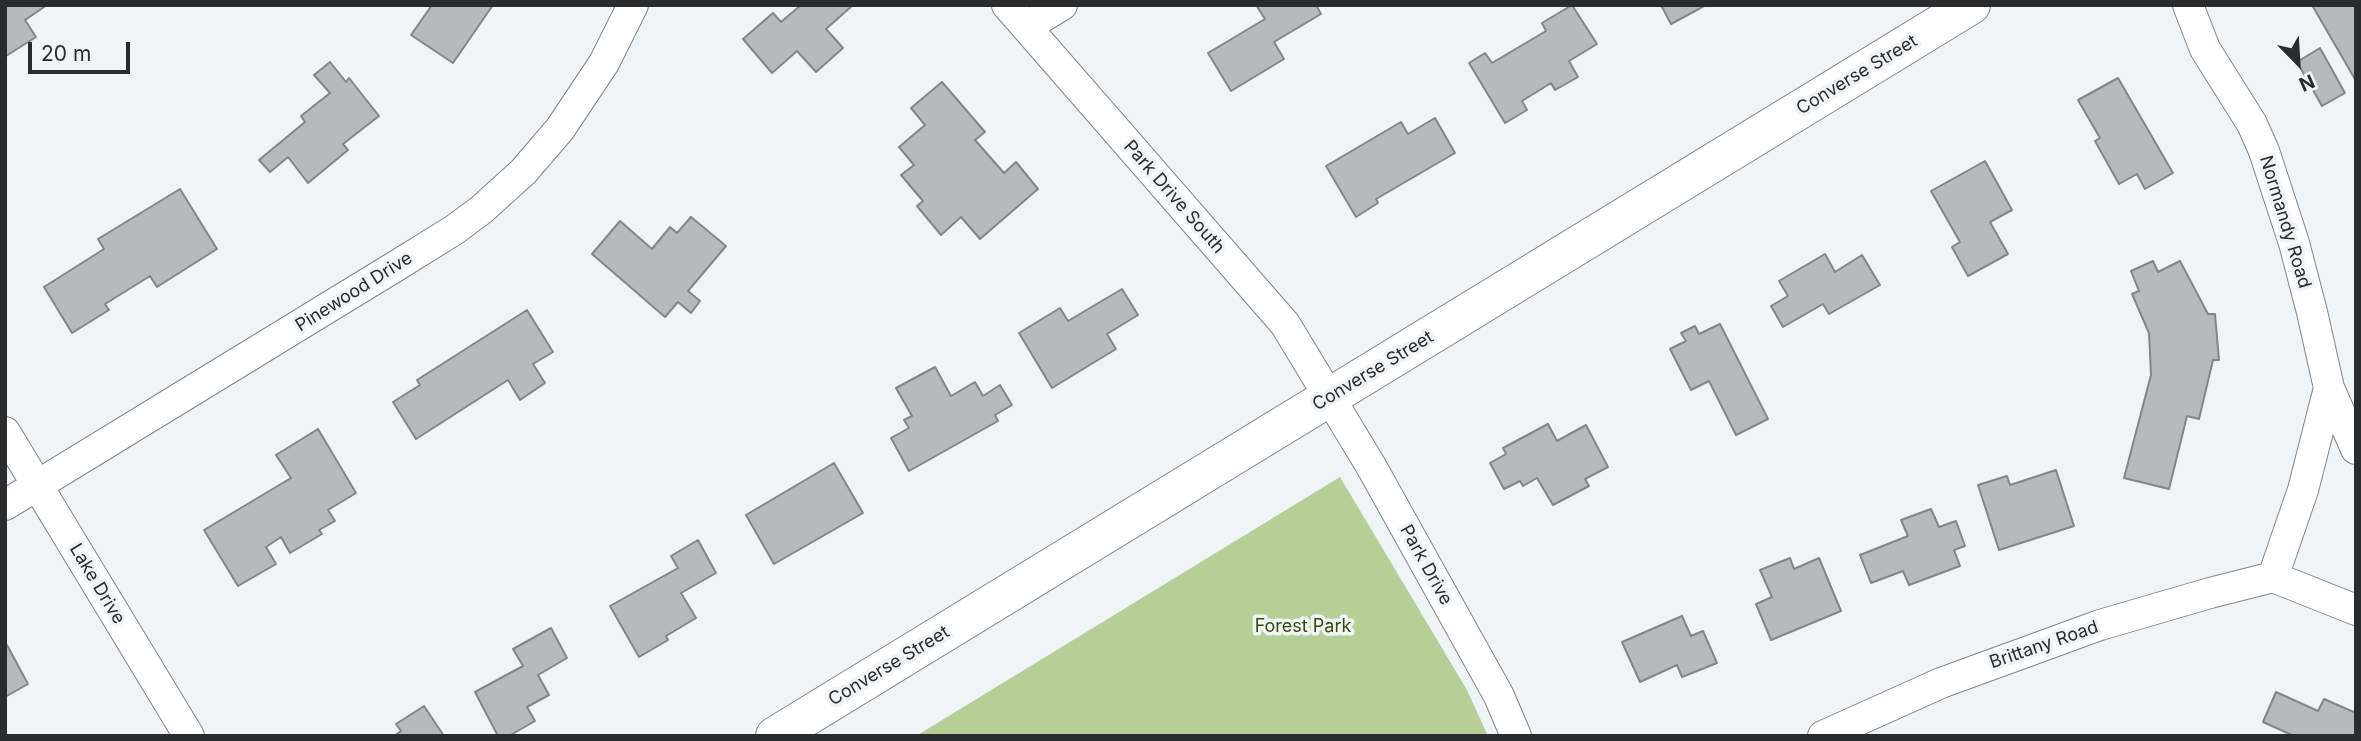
<!DOCTYPE html>
<style>
body{margin:0}
#map{position:relative;width:2361px;height:741px;overflow:hidden;background:#f1f4f7;font-family:Inter,sans-serif}
canvas{display:block}
.frame{position:absolute;inset:0;border:7px solid #2a2b2c;pointer-events:none}
.north{position:absolute;left:2263px;top:28px;width:70px;height:70px;-webkit-text-stroke:5px #f1f4f7;paint-order:stroke;rotate:156deg;font-size:19px;font-weight:700;line-height:28px;text-align:center;color:#2a2b2c}
.north::after{content:'';display:block;margin:auto;width:24px;height:32px;background:#2a2b2c;clip-path:polygon(50% 0,100% 100%,50% 72%,0 100%)}
.scale{position:absolute;left:28px;top:42px;width:102px;height:32px;box-sizing:border-box;border:4px solid #2a2b2c;border-top:0;padding-left:9px;font-size:21px;line-height:24px;white-space:nowrap;color:#2a2b2c;-webkit-text-stroke:5px #f1f4f7;paint-order:stroke}
</style>
<div id="map">
<canvas width="2361" height="741"></canvas>
<div class="frame"></div>
<div class="north">N</div>
<div class="scale">20 m</div>
</div>
<script>
const ctx = document.querySelector('canvas').getContext('2d');
ctx.lineJoin = 'round';
function paint(path, color) {
  ctx.fillStyle = color;
  ctx.fill(path, 'evenodd');
}
function poly(rows) {
  const path = new Path2D();
  for (const r of rows) {
    path.moveTo(r[0], r[1]);
    for (let i = 2; i < r.length; i += 2) path.lineTo(r[i], r[i + 1]);
  }
  return path;
}
function strokePath(path, color, width, dash) {
  ctx.strokeStyle = color;
  ctx.lineWidth = width;
  ctx.lineCap = dash ? 'butt' : 'round';
  ctx.setLineDash(dash || []);
  ctx.stroke(path);
}
function write(font, color, halo, rows, align = 'center') {
  ctx.font = font + ' Inter,sans-serif';
  ctx.lineWidth = 7;
  ctx.setLineDash([]);
  ctx.textBaseline = 'middle';
  ctx.strokeStyle = halo;
  ctx.fillStyle = color;
  for (const [text, x, y, turn = 0] of rows) {
    ctx.save();
    ctx.translate(x, y);
    ctx.rotate((+turn || 0) * Math.PI / 180);
    ctx.textAlign = isNaN(turn) ? turn : align;
    if (halo) ctx.strokeText(text, 0, 0);
    ctx.fillText(text, 0, 0);
    ctx.restore();
  }
}
paint(poly([
 [1340,477,1467,690,1488,736,916,736]
]), '#b6cf96');
const building = poly([
 [5,5,47,5,25,20,36,37,6,56,5,5],
 [432,5,493,5,453,63,411,35,432,5],
 [801,5,853,5,826,29,843,48,816,72,797,51,772,73,743,39,773,13,781,22,801,5],
 [1256,5,1316,5,1321,14,1274,42,1284,59,1231,91,1208,53,1265,19,1256,5],
 [1572,5,1597,44,1569,61,1578,77,1555,90,1551,83,1522,101,1527,110,1505,123,1469,63,1485,53,1492,63,1546,31,1542,23,1572,5],
 [1661,5,1706,5,1671,24,1661,5],
 [2312,5,2356,5,2356,81,2312,5],
 [2320,48,2345,93,2322,106,2297,62,2320,48],
 [330,62,346,82,349,78,379,116,343,144,348,150,308,183,288,157,270,172,259,160,305,122,301,116,330,93,314,75,330,62],
 [2118,78,2173,173,2145,189,2137,174,2119,184,2095,141,2100,138,2078,100,2118,78],
 [942,82,985,132,975,140,1004,173,1016,162,1038,189,980,239,961,217,941,235,917,206,923,201,901,175,914,165,899,147,925,125,911,108,942,82],
 [1435,118,1455,153,1376,199,1378,203,1356,217,1326,166,1401,122,1408,134,1435,118],
 [1985,161,2012,210,1990,222,2008,254,1968,276,1952,247,1960,242,1931,191,1985,161],
 [180,189,217,249,157,287,150,276,105,304,109,310,72,333,44,287,104,249,98,239,180,189],
 [691,217,726,246,688,291,700,301,691,313,678,302,665,317,592,254,620,221,652,249,670,227,677,233,691,217],
 [1825,254,1835,272,1862,255,1880,285,1829,314,1823,304,1783,327,1771,306,1788,296,1779,281,1825,254],
 [2153,261,2158,272,2180,261,2208,314,2215,314,2219,360,2213,360,2199,419,2187,416,2169,489,2124,478,2151,375,2149,333,2132,294,2139,291,2131,271,2153,261],
 [1122,289,1138,315,1107,334,1116,349,1052,388,1019,333,1060,308,1068,321,1122,289],
 [527,310,553,352,533,364,545,383,520,400,508,380,416,439,393,402,420,385,417,380,527,310],
 [1720,324,1768,419,1736,435,1709,381,1691,390,1670,349,1686,341,1681,333,1695,326,1699,334,1720,324],
 [935,367,951,396,975,382,983,396,1000,385,1012,405,995,415,998,421,909,471,891,438,909,428,904,420,912,416,896,388,935,367],
 [1548,424,1557,441,1586,425,1608,467,1585,479,1589,486,1553,505,1537,478,1523,486,1520,481,1504,489,1490,463,1506,454,1503,448,1548,424],
 [318,429,356,493,328,510,335,521,319,530,322,534,290,553,281,537,266,547,276,564,238,586,204,530,291,478,276,455,318,429],
 [834,463,863,513,774,564,746,515,834,463],
 [2056,470,2074,526,1999,550,1978,485,2007,476,2010,485,2056,470],
 [1931,509,1939,527,1956,521,1965,546,1954,550,1960,566,1909,585,1903,571,1871,583,1860,555,1908,536,1901,520,1931,509],
 [698,540,716,573,681,593,696,618,666,636,668,640,639,657,610,606,678,568,671,556,698,540],
 [1790,558,1794,569,1819,558,1841,611,1771,640,1756,604,1772,597,1760,570,1790,558],
 [1682,616,1691,636,1703,631,1717,663,1682,677,1677,665,1640,682,1622,642,1682,616],
 [551,628,567,658,538,675,549,695,527,707,535,721,509,736,498,736,475,692,523,666,513,649,551,628],
 [7,645,28,684,5,697,5,646,7,645],
 [2276,692,2318,711,2324,699,2356,713,2356,736,2294,736,2263,722,2276,692],
 [424,706,444,736,394,736,401,731,396,724,424,706]
]);
paint(building, '#b7babd');
strokePath(building, '#838589', 2);
const street = poly([
 [1007,5,1285,324,1371,466,1499,696,1516,736],
 [2188,5,2205,49,2252,124,2264,151,2294,243,2312,312,2329,388,2356,449],
 [1026,27,1062,5],
 [5,432,189,736],
 [5,505,396,266,454,230,481,210,523,172,560,129,604,63,633,5],
 [2273,577,2303,490,2329,388],
 [1823,736,1941,683,2100,625,2210,593,2273,577,2356,610]
]);
const secondary = poly([
 [775,736,1971,5]
]);
strokePath(street, '#828488', 32);
strokePath(secondary, '#828488', 40);
strokePath(street, '#fff', 30);
strokePath(secondary, '#fff', 38);
write('18px', '#2a2b2c', '#f1f4f7', [
 ["Converse Street",1857,75,-31],
 ["Park Drive South",1174,197,49],
 ["Normandy Road",2285,222,73],
 ["Pinewood Drive",354,292,-32],
 ["Converse Street",1373,371,-31],
 ["Park Drive",1426,565,61],
 ["Lake Drive",97,584,59],
 ["Brittany Road",2044,645,-19],
 ["Converse Street",889,666,-31]
]);
write('18px', '#354c05', '#f1f4f7', [
 ["Forest Park",1303,627]
]);
</script>
